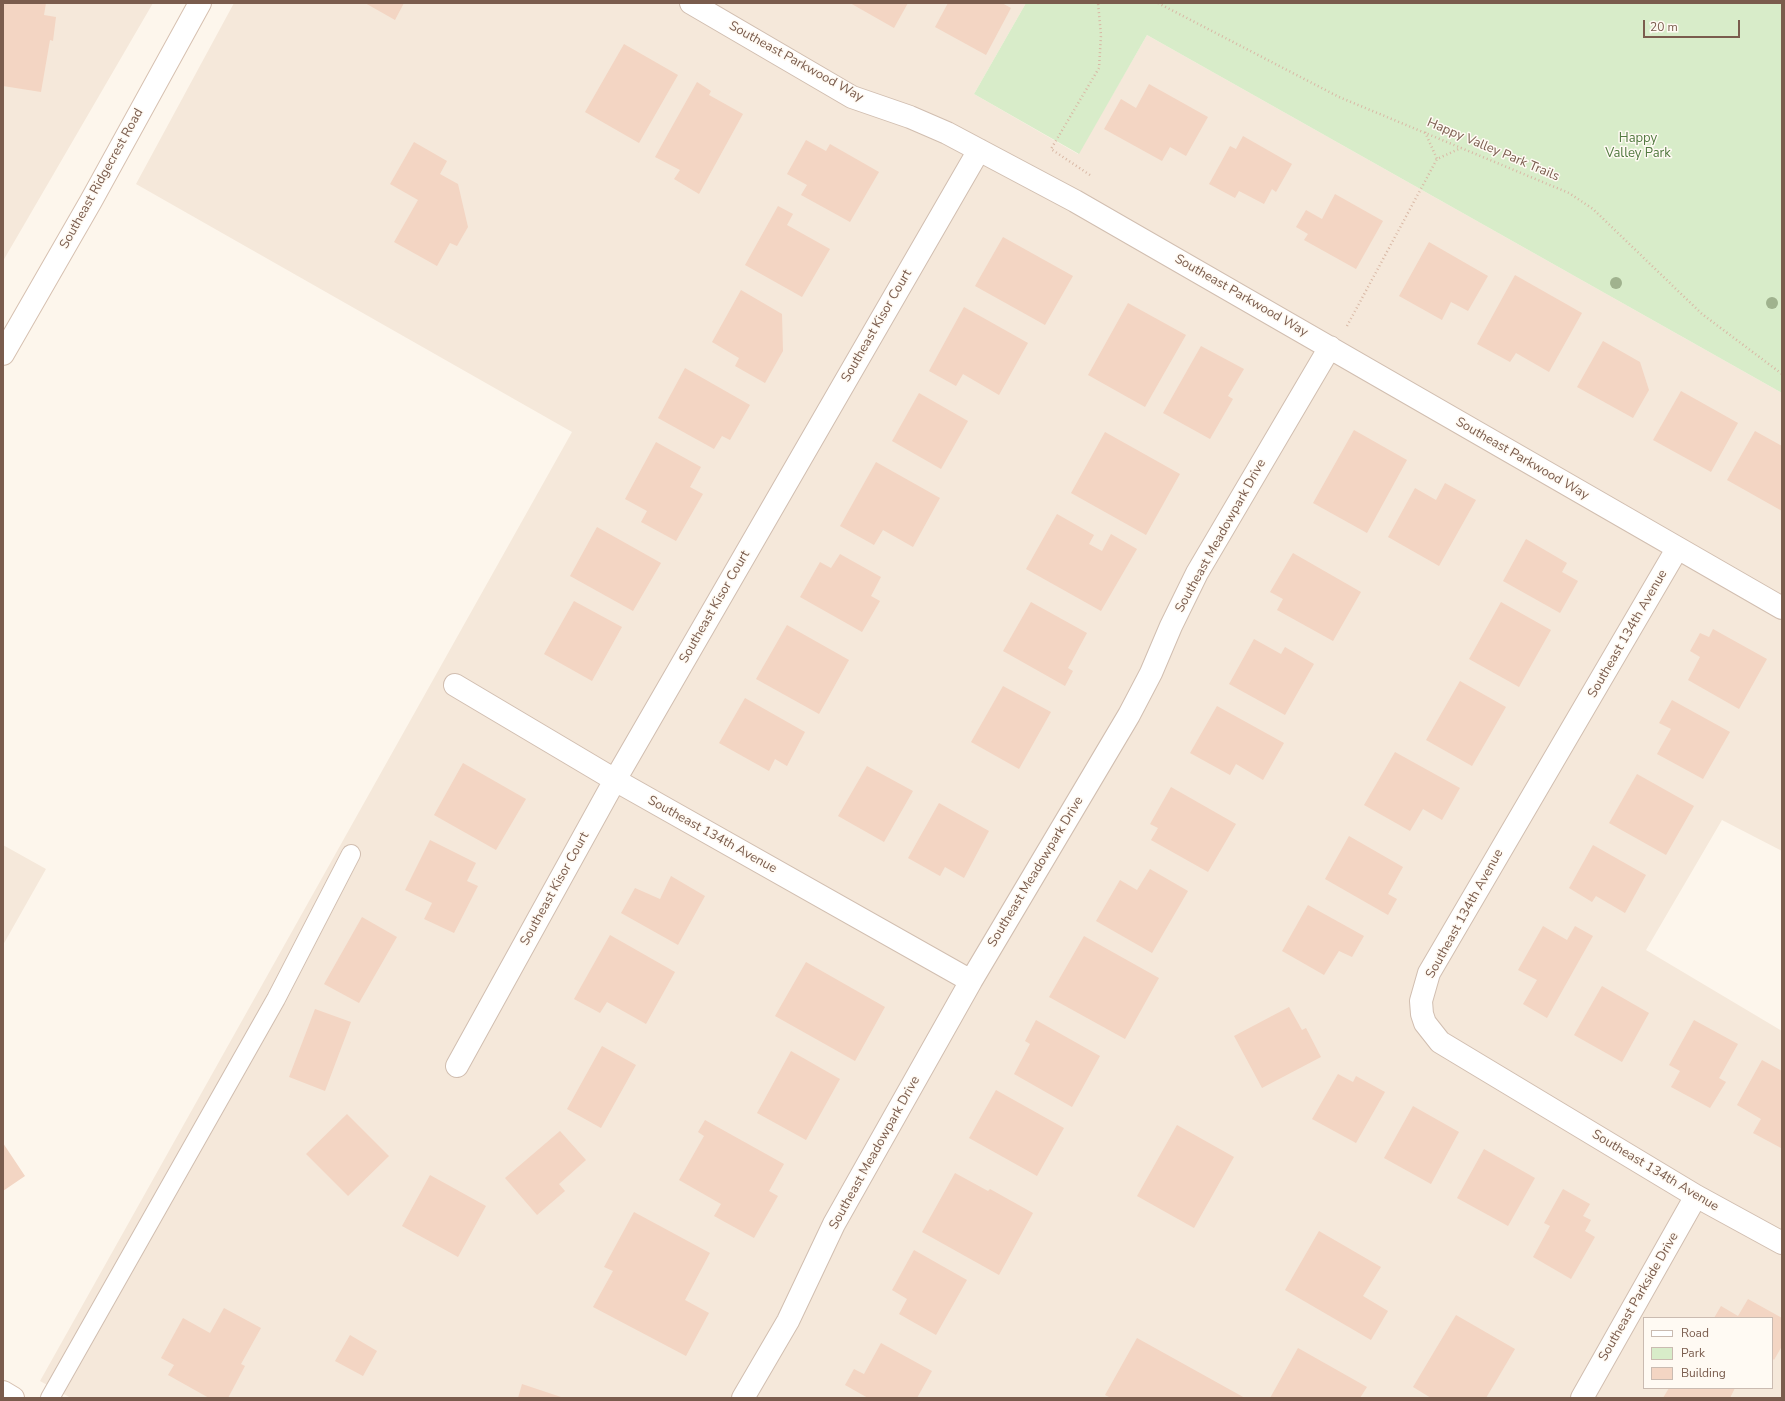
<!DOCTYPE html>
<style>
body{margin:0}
#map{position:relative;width:1785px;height:1401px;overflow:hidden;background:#fdf6ec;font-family:"Nunito Sans",sans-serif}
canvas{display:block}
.frame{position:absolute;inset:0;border:4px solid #7a5c4d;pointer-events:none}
.legend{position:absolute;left:1643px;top:1317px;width:130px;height:72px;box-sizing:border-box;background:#fffaf3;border:1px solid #cabbb1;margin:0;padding:5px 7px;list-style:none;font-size:12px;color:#7a5c4d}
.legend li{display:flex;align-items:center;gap:8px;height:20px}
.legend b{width:20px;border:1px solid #cabbb1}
.scale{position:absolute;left:1643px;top:20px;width:97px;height:18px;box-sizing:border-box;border:2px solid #7a5c4d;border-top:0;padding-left:5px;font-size:12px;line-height:14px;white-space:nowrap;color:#7a5c4d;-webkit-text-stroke:3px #fffaf3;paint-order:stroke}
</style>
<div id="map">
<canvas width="1785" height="1401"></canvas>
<div class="frame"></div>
<ul class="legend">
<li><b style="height:5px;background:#fff"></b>Road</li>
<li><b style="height:11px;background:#d8ecc9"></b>Park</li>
<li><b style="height:11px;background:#f3d5c3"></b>Building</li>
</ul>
<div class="scale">20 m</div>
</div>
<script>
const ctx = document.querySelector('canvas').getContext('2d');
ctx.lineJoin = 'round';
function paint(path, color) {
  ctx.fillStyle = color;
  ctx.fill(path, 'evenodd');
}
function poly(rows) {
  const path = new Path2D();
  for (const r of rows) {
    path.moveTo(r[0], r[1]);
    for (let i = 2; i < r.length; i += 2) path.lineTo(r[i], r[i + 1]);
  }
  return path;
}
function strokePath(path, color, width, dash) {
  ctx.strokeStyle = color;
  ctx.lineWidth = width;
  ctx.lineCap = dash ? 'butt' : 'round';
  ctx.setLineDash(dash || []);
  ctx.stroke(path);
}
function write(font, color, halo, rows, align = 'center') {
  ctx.font = font + ' "Nunito Sans",sans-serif';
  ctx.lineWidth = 3;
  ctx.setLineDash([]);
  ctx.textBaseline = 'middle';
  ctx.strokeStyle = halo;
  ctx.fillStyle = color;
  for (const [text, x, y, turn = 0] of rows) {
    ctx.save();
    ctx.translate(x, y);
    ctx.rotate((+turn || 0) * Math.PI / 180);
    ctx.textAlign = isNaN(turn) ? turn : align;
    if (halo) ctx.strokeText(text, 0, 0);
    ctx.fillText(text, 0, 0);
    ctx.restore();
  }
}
paint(poly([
 [3,3,153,3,3,261],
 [234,3,1026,3,974,94,1078,154,1147,35,1782,393,1782,851,1722,820,1646,950,1782,1031,1782,1398,71,1398,40,1381,572,432,136,184],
 [1644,1318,1772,1318,1772,1388,1644,1388],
 [3,845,46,869,3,945]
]), '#f5e8da');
paint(poly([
 [1026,3,1782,3,1782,393,1147,35,1079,154,974,94]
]), '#d8ecc9');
paint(poly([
 [3,3,46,3,44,15,56,17,53,41,50,40,41,92,3,86],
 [365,3,404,3,395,20],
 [850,3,908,3,894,28],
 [948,3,1002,3,1011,8,986,55,935,27],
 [624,44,678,75,639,143,585,112],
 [697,82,711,91,709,95,743,114,699,194,674,179,680,170,655,157],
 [1149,84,1208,117,1186,156,1170,147,1162,161,1104,129,1121,99,1136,108],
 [1243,136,1292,164,1276,192,1272,189,1264,204,1239,191,1235,198,1209,184,1230,146,1236,149],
 [806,140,826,151,830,144,879,172,850,222,801,195,807,185,787,174],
 [414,142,447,161,440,174,458,184,468,227,457,246,450,243,437,266,394,242,418,200,390,184],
 [1335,194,1383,221,1356,269,1304,240,1308,234,1296,227,1306,210,1322,219],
 [778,206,793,214,787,225,830,249,802,297,745,265],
 [1003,237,1073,276,1045,325,975,286],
 [1429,242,1488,276,1468,311,1451,302,1442,320,1399,296],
 [1515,275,1582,313,1549,372,1516,353,1510,362,1477,344],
 [741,290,782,314,783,351,765,383,735,366,739,358,712,342],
 [1128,303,1186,335,1145,407,1088,375],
 [964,307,1028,343,999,395,963,374,956,386,929,371],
 [1603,341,1640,362,1649,390,1633,418,1577,387],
 [1201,346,1244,369,1228,396,1233,399,1210,439,1163,413],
 [685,368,750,405,730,440,722,436,714,449,658,418],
 [1681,391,1738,423,1711,472,1653,440],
 [919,393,968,421,941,469,892,441],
 [1354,430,1407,460,1367,533,1313,503],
 [1755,431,1782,446,1782,511,1727,480],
 [1105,432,1180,474,1146,535,1071,493],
 [656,442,701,467,690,487,703,494,676,541,641,522,647,511,625,499],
 [876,462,940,498,913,547,883,530,874,545,840,526],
 [1445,483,1476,500,1439,566,1388,537,1415,488,1436,500],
 [1057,514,1094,535,1089,544,1102,551,1111,534,1137,549,1101,611,1026,569],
 [597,527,661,563,633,611,570,576],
 [1526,539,1567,563,1562,572,1578,581,1560,613,1503,581],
 [1293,553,1361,592,1333,641,1277,610,1283,599,1270,592],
 [840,554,881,577,871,596,880,601,862,632,800,597,820,562,831,568],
 [574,601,622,627,592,681,544,654],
 [1031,602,1087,633,1068,668,1073,671,1065,686,1003,651],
 [1501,602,1551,630,1519,687,1469,659],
 [787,625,849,660,819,714,756,679],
 [1713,629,1767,659,1739,709,1688,680,1700,657,1690,651,1700,633,1709,637],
 [1254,639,1281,654,1285,647,1314,664,1285,715,1229,684],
 [1460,681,1506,707,1472,766,1426,740],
 [1003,686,1051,712,1019,769,971,742],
 [745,698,805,732,787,766,775,759,769,771,719,743],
 [1672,700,1730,732,1703,779,1657,754,1671,729,1659,723],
 [1217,706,1284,743,1263,780,1236,764,1230,775,1190,753],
 [1395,752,1460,788,1442,820,1423,809,1410,831,1364,805],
 [463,763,526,799,496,850,434,815],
 [867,766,913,791,884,842,838,816],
 [1637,774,1694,806,1666,855,1609,823],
 [1171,787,1236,824,1208,872,1151,840,1158,828,1150,824],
 [939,803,989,831,964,878,945,867,940,876,908,858],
 [1349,836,1403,867,1388,894,1397,899,1388,915,1325,879],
 [430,840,476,863,467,881,478,886,454,933,424,919,432,903,405,890],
 [1593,845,1646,875,1625,913,1596,896,1592,902,1569,888],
 [1150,869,1188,891,1152,953,1096,921,1120,880,1137,890],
 [671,876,705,896,678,945,621,913,635,888,660,899],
 [1308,905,1364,936,1352,957,1339,951,1324,975,1282,951],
 [362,917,397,937,359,1003,324,984],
 [1543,926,1567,940,1575,926,1593,936,1547,1018,1523,1004,1537,980,1518,970],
 [610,935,675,972,646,1024,607,1002,600,1013,574,999],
 [1084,936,1159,978,1125,1039,1049,997],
 [806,962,885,1007,855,1061,775,1016],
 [1602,986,1649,1013,1622,1062,1574,1035],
 [1289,1007,1302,1030,1306,1028,1321,1057,1262,1088,1234,1036],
 [315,1009,351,1022,325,1091,289,1077],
 [1036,1020,1100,1056,1072,1107,1014,1074,1030,1044,1025,1041],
 [1694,1020,1738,1044,1719,1078,1726,1082,1710,1108,1671,1087,1680,1071,1669,1065],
 [602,1046,636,1065,601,1128,567,1109],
 [791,1051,840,1079,806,1140,757,1113],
 [1762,1060,1782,1071,1781,1148,1753,1133,1761,1119,1737,1105],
 [1338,1074,1353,1082,1356,1076,1385,1092,1356,1143,1312,1119],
 [996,1090,1064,1128,1037,1176,969,1138],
 [1413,1106,1459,1132,1431,1184,1384,1158],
 [347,1114,389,1156,348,1196,306,1154],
 [705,1120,784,1164,769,1191,778,1196,754,1238,714,1216,721,1204,679,1180,704,1136,698,1132],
 [1177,1125,1234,1157,1194,1228,1137,1196],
 [560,1131,586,1160,559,1184,565,1191,537,1215,505,1178],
 [3,1143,25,1176,3,1191],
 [1484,1149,1535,1178,1508,1226,1457,1198],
 [955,1173,988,1191,990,1189,1033,1213,999,1275,922,1232],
 [430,1175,486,1206,458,1257,402,1226],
 [1563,1189,1590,1204,1583,1216,1591,1220,1585,1231,1595,1237,1571,1279,1533,1257,1550,1226,1544,1223],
 [634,1212,710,1253,685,1300,709,1313,686,1356,593,1307,613,1271,604,1267],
 [1319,1231,1381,1267,1363,1296,1388,1311,1371,1340,1285,1290],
 [914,1250,967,1280,936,1335,899,1314,907,1299,892,1290],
 [1748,1299,1782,1318,1782,1346,1774,1360,1772,1358,1772,1318,1714,1318,1721,1306,1738,1316],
 [224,1308,261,1328,241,1364,245,1366,228,1398,209,1398,168,1375,174,1365,161,1358,183,1318,210,1333],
 [1456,1315,1515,1349,1486,1398,1431,1398,1413,1387],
 [350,1335,377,1351,363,1376,335,1361],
 [1137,1338,1245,1398,1111,1398,1105,1395],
 [881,1343,932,1371,917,1398,868,1398,845,1385,854,1369,864,1374],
 [1298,1348,1367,1387,1360,1398,1270,1398],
 [522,1384,564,1398,518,1398],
 [1669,1388,1735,1388,1730,1398,1663,1398]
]), '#f3d5c3');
const lane = poly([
 [50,1398,276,999,351,854]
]);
const street = poly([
 [691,3,852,97,910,117,947,133,1075,201,1782,608],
 [1677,549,1429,973,1421,1001,1422,1014,1425,1023,1440,1042,1696,1196,1782,1243],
 [455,685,615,780,971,981],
 [457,1066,615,780,979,150],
 [743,1398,788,1321,834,1224,971,981,1129,715,1151,673,1171,626,1197,573,1330,347],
 [1582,1398,1696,1196]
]);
const secondary = poly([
 [3,354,91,201,200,3],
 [3,1392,13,1398]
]);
strokePath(lane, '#d1beb0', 20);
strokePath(street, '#d1beb0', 24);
strokePath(secondary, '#d6c0b0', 24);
strokePath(poly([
 [1158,3,1339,97,1569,193,1593,209,1702,314,1782,374],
 [1425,132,1437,159],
 [1090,175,1051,149,1099,68,1101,35,1098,3],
 [1347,326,1437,159,1461,148]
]), '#d9b8a5', 2.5, [1, 3]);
strokePath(lane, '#fff', 18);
strokePath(street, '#fff', 22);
strokePath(secondary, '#fff', 22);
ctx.fillStyle = '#a0b28e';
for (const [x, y] of [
 [1616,283],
 [1772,303]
]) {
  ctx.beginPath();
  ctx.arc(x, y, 6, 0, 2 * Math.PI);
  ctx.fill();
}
write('13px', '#7a5c4d', '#fffaf3', [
 ["Southeast Parkwood Way",796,62,29],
 ["Happy Valley Park Trails",1493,150,23],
 ["Southeast Ridgecrest Road",102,179,-61],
 ["Southeast Parkwood Way",1241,296,30],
 ["Southeast Kisor Court",877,326,-60],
 ["Southeast Parkwood Way",1522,459,30],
 ["Southeast Meadowpark Drive",1221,536,-61],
 ["Southeast Kisor Court",715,607,-60],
 ["Southeast 134th Avenue",1628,634,-60],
 ["Southeast 134th Avenue",712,835,29],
 ["Southeast Meadowpark Drive",1036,872,-59],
 ["Southeast Kisor Court",555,889,-61],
 ["Southeast 134th Avenue",1465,914,-61],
 ["Southeast Meadowpark Drive",875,1153,-61],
 ["Southeast 134th Avenue",1655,1171,31],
 ["Southeast Parkside Drive",1639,1297,-60]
]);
write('13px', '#537a41', '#fffaf3', [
 ["Happy",1638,139],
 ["Valley Park",1638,154]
]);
</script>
